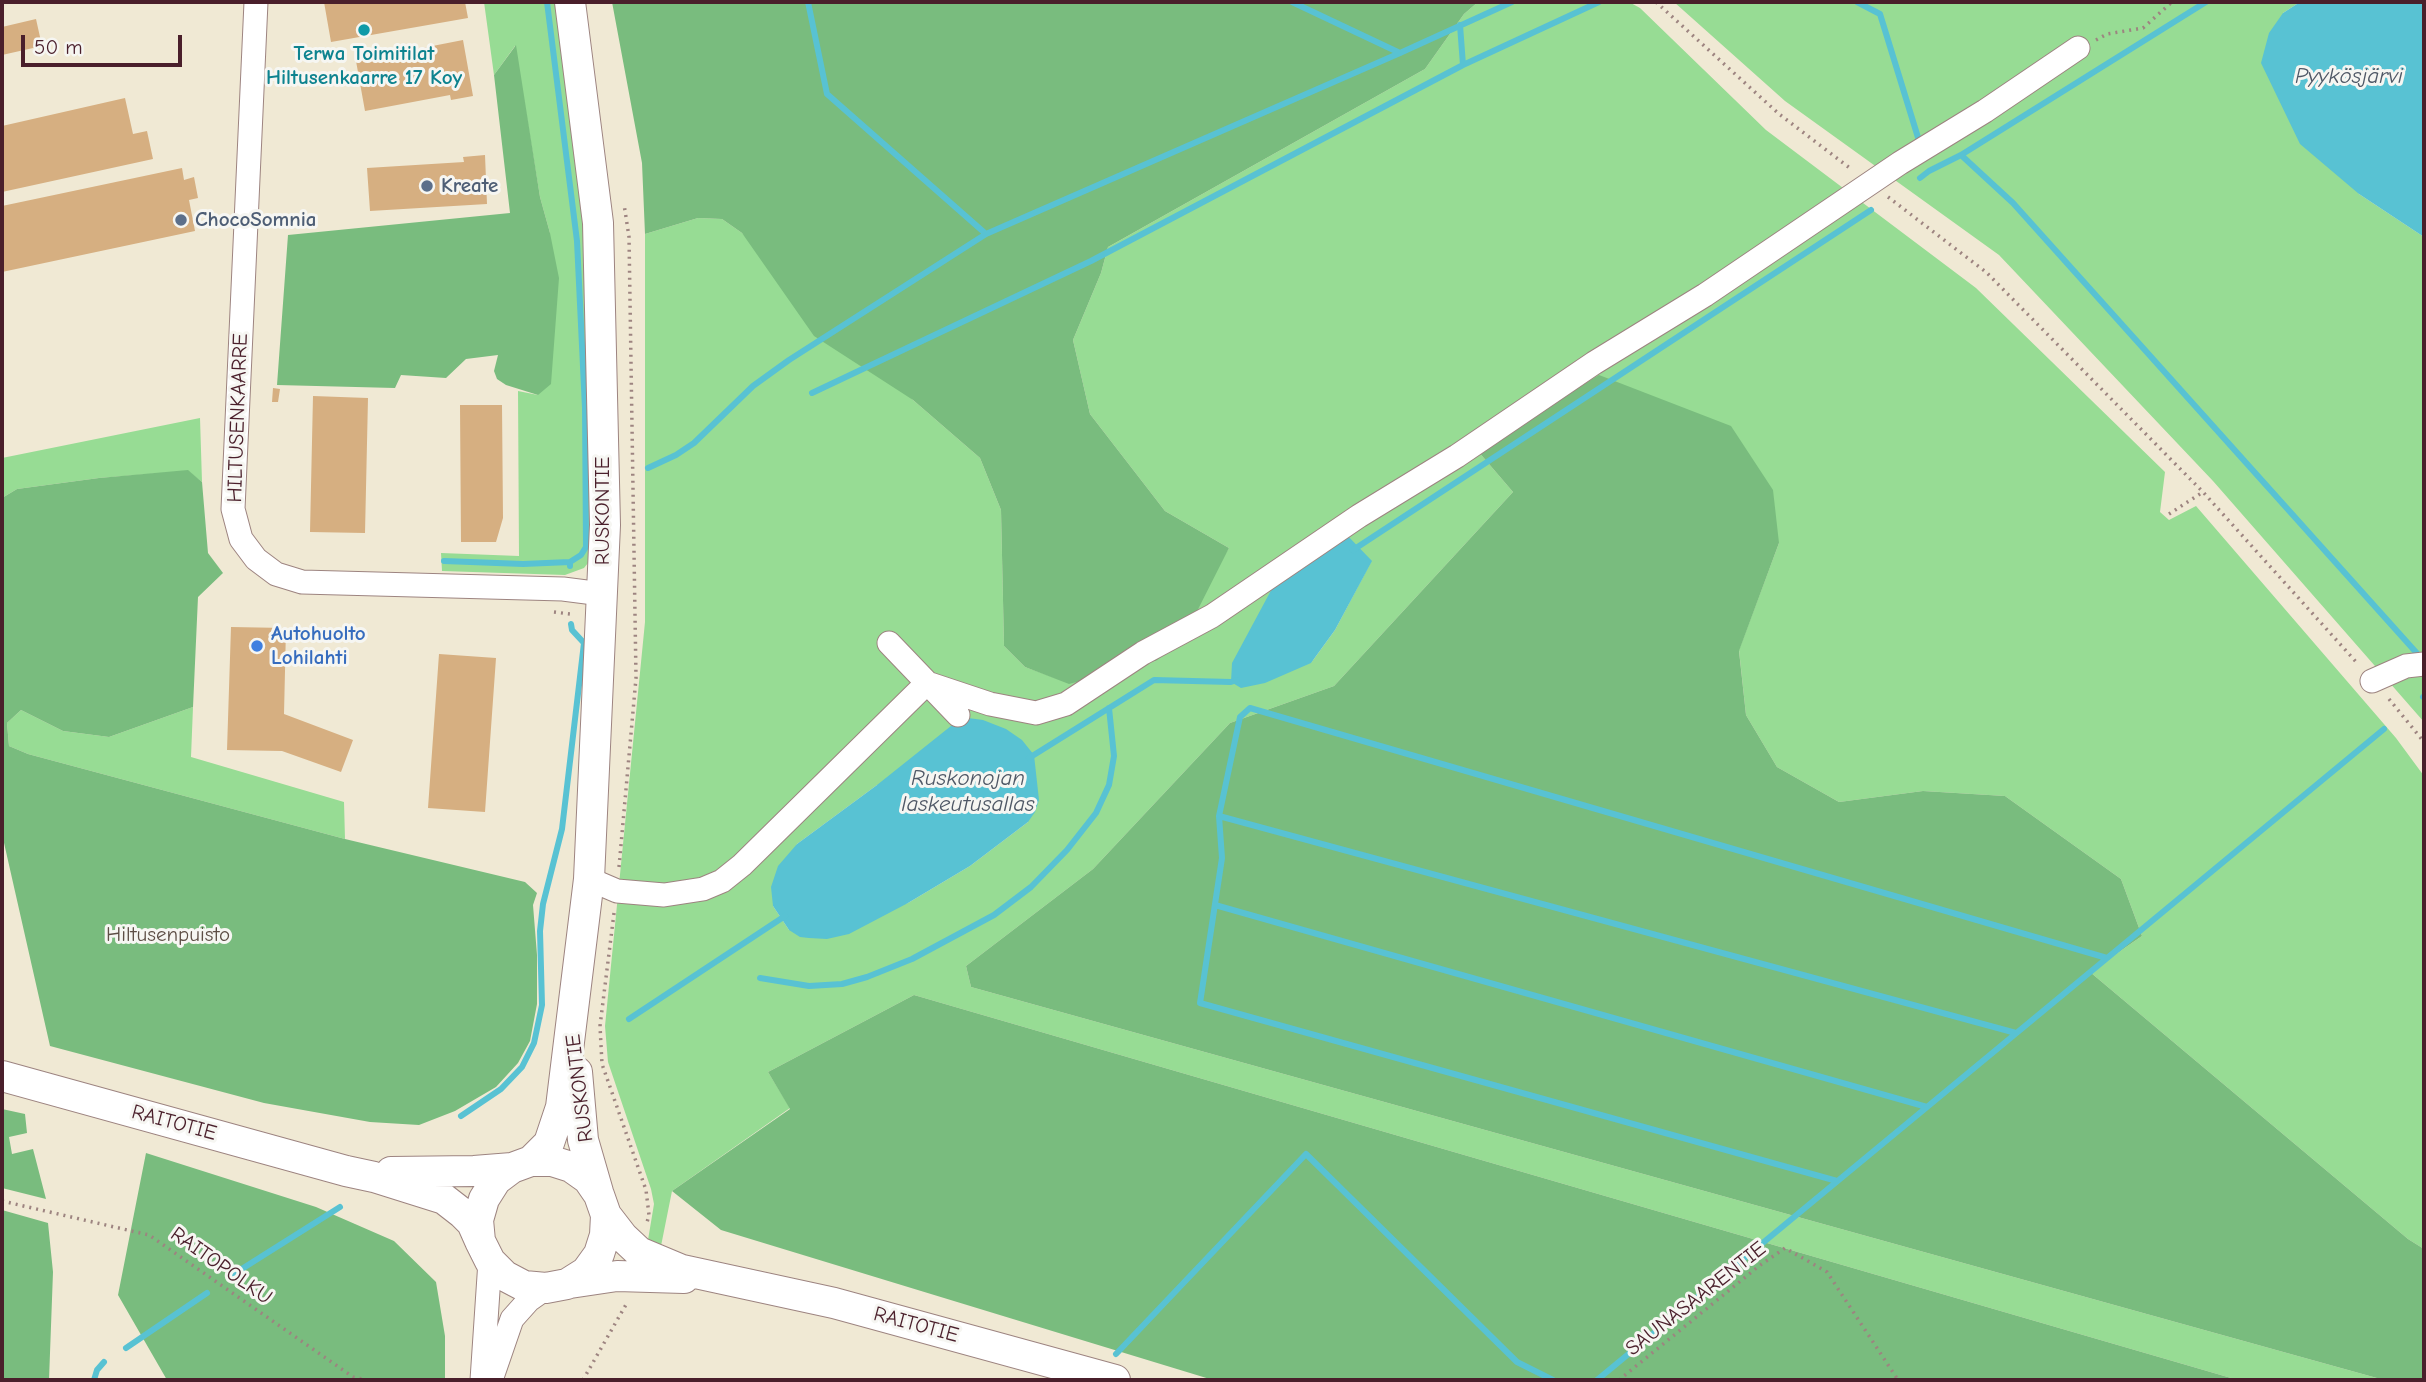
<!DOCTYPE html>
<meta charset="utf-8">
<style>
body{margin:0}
#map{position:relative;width:2426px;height:1382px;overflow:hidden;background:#f0e9d4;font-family:"Comic Neue",sans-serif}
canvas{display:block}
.frame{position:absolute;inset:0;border:4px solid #4a1f2b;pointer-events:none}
.scale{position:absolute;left:21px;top:35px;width:161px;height:32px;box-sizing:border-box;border:4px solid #4a1f2b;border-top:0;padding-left:9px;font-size:21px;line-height:24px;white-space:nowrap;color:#4a1f2b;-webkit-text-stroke:5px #f6f6f2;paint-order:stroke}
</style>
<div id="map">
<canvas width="2426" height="1382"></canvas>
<div class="frame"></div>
<div class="scale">50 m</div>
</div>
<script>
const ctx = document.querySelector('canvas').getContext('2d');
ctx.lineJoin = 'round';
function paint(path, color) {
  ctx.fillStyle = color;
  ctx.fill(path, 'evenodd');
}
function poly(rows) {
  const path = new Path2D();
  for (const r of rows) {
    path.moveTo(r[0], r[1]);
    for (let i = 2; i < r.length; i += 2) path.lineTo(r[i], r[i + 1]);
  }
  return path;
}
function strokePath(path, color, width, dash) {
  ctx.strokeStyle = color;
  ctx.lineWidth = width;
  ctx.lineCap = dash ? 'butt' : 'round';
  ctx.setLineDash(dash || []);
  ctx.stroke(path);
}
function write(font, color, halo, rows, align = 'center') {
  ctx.font = font + ' "Comic Neue",sans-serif';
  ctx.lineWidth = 6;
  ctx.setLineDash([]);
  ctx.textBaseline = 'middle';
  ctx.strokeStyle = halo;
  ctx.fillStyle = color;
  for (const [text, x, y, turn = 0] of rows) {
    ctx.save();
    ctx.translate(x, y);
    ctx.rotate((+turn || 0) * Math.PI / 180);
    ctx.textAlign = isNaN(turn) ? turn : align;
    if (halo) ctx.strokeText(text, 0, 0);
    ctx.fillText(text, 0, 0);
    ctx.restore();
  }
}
paint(poly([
 [484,2,556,2,586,239,592,558,584,568,565,575,442,571,441,553,519,556,518,391,538,395,550,233,540,197,515,46,494,75],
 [1478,2,1629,2,1640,8,1766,130,1976,288,2165,472,2160,512,2169,520,2196,506,2396,738,2424,776,2424,1249,2408,1239,2090,972,2142,936,2121,879,2005,796,1923,791,1839,802,1777,767,1746,715,1739,650,1779,543,1477,450,1513,492,1334,686,1230,723,1093,869,966,966,971,987,2384,1380,2238,1380,914,995,768,1072,790,1108,672,1191,660,1251,647,1246,654,1204,651,1189,608,1062,605,1026,645,622,645,234,698,218,722,219,742,233,913,400,980,458,1001,510,1004,646,1025,667,1069,683,1156,661,1229,548,1165,511,1090,414,1073,340,1101,273,1108,247,1425,69,1464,14],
 [1371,562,1335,630,1311,663],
 [877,785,1028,822,970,866,908,903,789,930,773,906,797,844],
 [1674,2,2300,2,2283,13,2359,194,2424,237,2424,722,2213,481,1999,255,1785,101],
 [200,418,202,482,188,471,99,478,17,489,2,498,2,458],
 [193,707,191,757,344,802,345,839,28,754,9,746,7,723,21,710,63,731,109,737]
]), '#97dc94');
paint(poly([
 [612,2,1478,2,1464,14,1425,69,1108,247,1101,273,1073,340,1090,414,1165,511,1229,548,1184,637,1156,661,1069,684,1025,667,1004,646,1001,510,980,458,913,400,814,336,742,233,722,219,698,218,645,234,642,163],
 [516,45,540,197,550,233,559,278,551,384,538,395,506,385,497,379,494,371,498,355,466,359,446,378,401,375,395,388,277,385,288,235,510,213,494,75],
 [1599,375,1731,426,1773,490,1779,543,1739,651,1746,715,1777,767,1839,802,1923,791,2005,796,2121,879,2142,936,2090,972,2408,1239,2424,1249,2424,1380,2384,1380,971,987,966,966,1093,869,1230,723,1334,686,1513,492,1477,450],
 [188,470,202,482,208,553,223,573,198,597,193,707,109,737,63,731,21,710,7,723,9,746,28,754,345,839,525,882,537,893,533,905,537,955,537,1004,530,1041,518,1063,496,1087,455,1111,419,1125,370,1122,264,1103,50,1046,2,834,2,498,17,489,99,478],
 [914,995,2238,1380,1213,1380,721,1230,672,1191,790,1109,768,1072],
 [2,1109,25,1114,27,1133,9,1137,12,1154,33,1149,46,1199,2,1188],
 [146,1153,316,1207,394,1241,436,1282,445,1336,445,1380,167,1380,118,1295],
 [2,1210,48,1223,53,1272,49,1380,2,1380]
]), '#79bc7e');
paint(poly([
 [2300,2,2424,2,2424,237,2359,194,2300,144,2261,63,2269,33,2283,13],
 [1345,533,1372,561,1335,630,1311,663,1265,683,1241,688,1231,682,1232,663,1275,583],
 [968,718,983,720,1006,729,1022,740,1034,755,1039,800,1035,812,1028,822,970,866,908,903,849,934,827,939,809,938,800,937,789,930,773,906,771,887,778,866,797,844,877,785,956,722]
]), '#58c2d3');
strokePath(poly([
 [547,2,577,241,585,408,586,547,581,555,570,562,570,566],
 [808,2,827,94,986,234],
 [1292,2,1400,53],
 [1857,2,1880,14,1920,144],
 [1460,25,1463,65],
 [1961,155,2013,203,2423,660],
 [1920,178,1929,171,1961,155,2206,2],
 [812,393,1091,261,1463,65,1599,2],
 [648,468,676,455,694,443,753,386,789,360,986,234,1400,53,1512,2],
 [1353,550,1871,210],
 [444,561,523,564,570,562],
 [2423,697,2424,696],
 [1029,758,1154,680,1231,682,1237,680],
 [1219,816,2016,1033],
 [1215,905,1927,1107],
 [760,978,809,986,842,984,867,977,912,959,994,915,1031,887,1067,850,1096,813,1109,785,1114,756,1109,708],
 [629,1019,785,916],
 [461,1116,501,1089,522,1067,534,1043,542,1005,540,931,543,904,562,829,584,643,572,630,571,624],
 [1837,1181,1200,1003,1222,858,1219,816,1240,717,1250,708,2107,958],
 [229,1277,340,1207],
 [126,1348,207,1293],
 [1116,1354,1306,1154,1517,1362,1553,1380],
 [94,1380,97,1370,104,1362],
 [1597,1380,2384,729]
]), '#58c2d3', 6);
paint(poly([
 [324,2,465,2,468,18,331,42],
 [36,19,42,46,2,55,2,27],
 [463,40,473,96,451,100,450,95,365,111,356,61],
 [125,98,133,134,147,131,153,159,2,192,2,126],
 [485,155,487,204,370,211,367,168,464,162,463,157],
 [182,168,184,180,194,177,198,198,189,200,195,231,2,272,2,206],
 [273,388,280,389,278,402,272,402],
 [313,396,368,398,365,533,310,532],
 [460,405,502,405,503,518,496,542,461,542],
 [231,627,286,628,284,714,353,740,341,772,282,751,227,750],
 [439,654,496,658,485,812,428,808]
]), '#d6af81');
const minor = poly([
 [256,2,233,509,241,539,256,559,276,574,302,582,563,589,602,594],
 [889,643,958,715],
 [2372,681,2406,666,2424,664],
 [589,879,617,891,664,895,703,889,722,881,742,865,927,683,990,704,1036,713,1066,704,1143,653,1212,616,1359,516,1457,456,1594,363,1705,295,1900,163,1985,111,2078,48],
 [482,1380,490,1261],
 [491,1380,512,1319,529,1300,546,1288]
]);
const major = poly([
 [577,1072,583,1140,598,1192],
 [2,1076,346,1171,374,1177,444,1199,462,1213,472,1223,480,1241,490,1261,505,1276,524,1286,546,1288,567,1284,586,1272,599,1254,605,1235,606,1215,599,1195,588,1179,571,1167,552,1161,531,1161,512,1168,496,1180,484,1199,478,1220,480,1241],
 [531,1161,549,1143,561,1107,589,879,605,525,598,223,570,2],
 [391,1172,474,1171,512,1168],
 [606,1215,623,1237,639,1252,682,1270,834,1303,1115,1380],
 [570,1283,617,1276,684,1278]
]);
strokePath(minor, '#9d8480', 25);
strokePath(major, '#9d8480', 32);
strokePath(poly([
 [1656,2,1779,114,1851,169],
 [2096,40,2107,34,2143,28,2172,2],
 [1888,197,1986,272,2203,492,2358,664],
 [2169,514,2203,492],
 [554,612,570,614],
 [2389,699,2424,742],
 [619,867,636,678,629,237,624,204],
 [614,913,600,1026,602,1064,646,1190,649,1215,646,1226],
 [2,1201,149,1235,353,1377,366,1380],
 [583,1380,628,1301],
 [1619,1380,1759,1266,1785,1248,1827,1272,1898,1380]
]), '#9d8480', 3.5, [2, 5]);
strokePath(minor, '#fff', 23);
strokePath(major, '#fff', 30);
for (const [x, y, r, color] of [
 [364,30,7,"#0f9aa8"],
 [427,186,7,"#5c6f8a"],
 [181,220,7,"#5c6f8a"],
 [257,646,7,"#3f7fe0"]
]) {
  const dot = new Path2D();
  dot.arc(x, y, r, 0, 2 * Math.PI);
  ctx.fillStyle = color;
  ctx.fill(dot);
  strokePath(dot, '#f6f6f2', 2.5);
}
write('bold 21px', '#0d838f', '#f6f6f2', [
 ["Terwa Toimitilat",364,54],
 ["Hiltusenkaarre 17 Koy",364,78]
]);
write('bold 21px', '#4e5e75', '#f6f6f2', [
 ["Kreate",441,186],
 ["ChocoSomnia",195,220]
], 'left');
write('21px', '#4a1f2b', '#f6f6f2', [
 ["HILTUSENKAARRE",238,418,-88],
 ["RUSKONTIE",603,511,-90],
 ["RUSKONTIE",580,1088,-97],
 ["RAITOTIE",174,1123,15],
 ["RAITOPOLKU",221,1266,35],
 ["SAUNASAARENTIE",1696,1299,-38],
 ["RAITOTIE",916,1325,15]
]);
write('bold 21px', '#366cbe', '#f6f6f2', [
 ["Autohuolto",271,634],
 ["Lohilahti",271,658]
], 'left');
write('21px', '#5d4e45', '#f6f6f2', [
 ["Hiltusenpuisto",168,935]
]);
write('italic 23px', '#4f5866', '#f6f6f2', [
 ["Pyykösjärvi",2349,76],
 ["Ruskonojan",968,778],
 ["laskeutusallas",968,804]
]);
</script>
